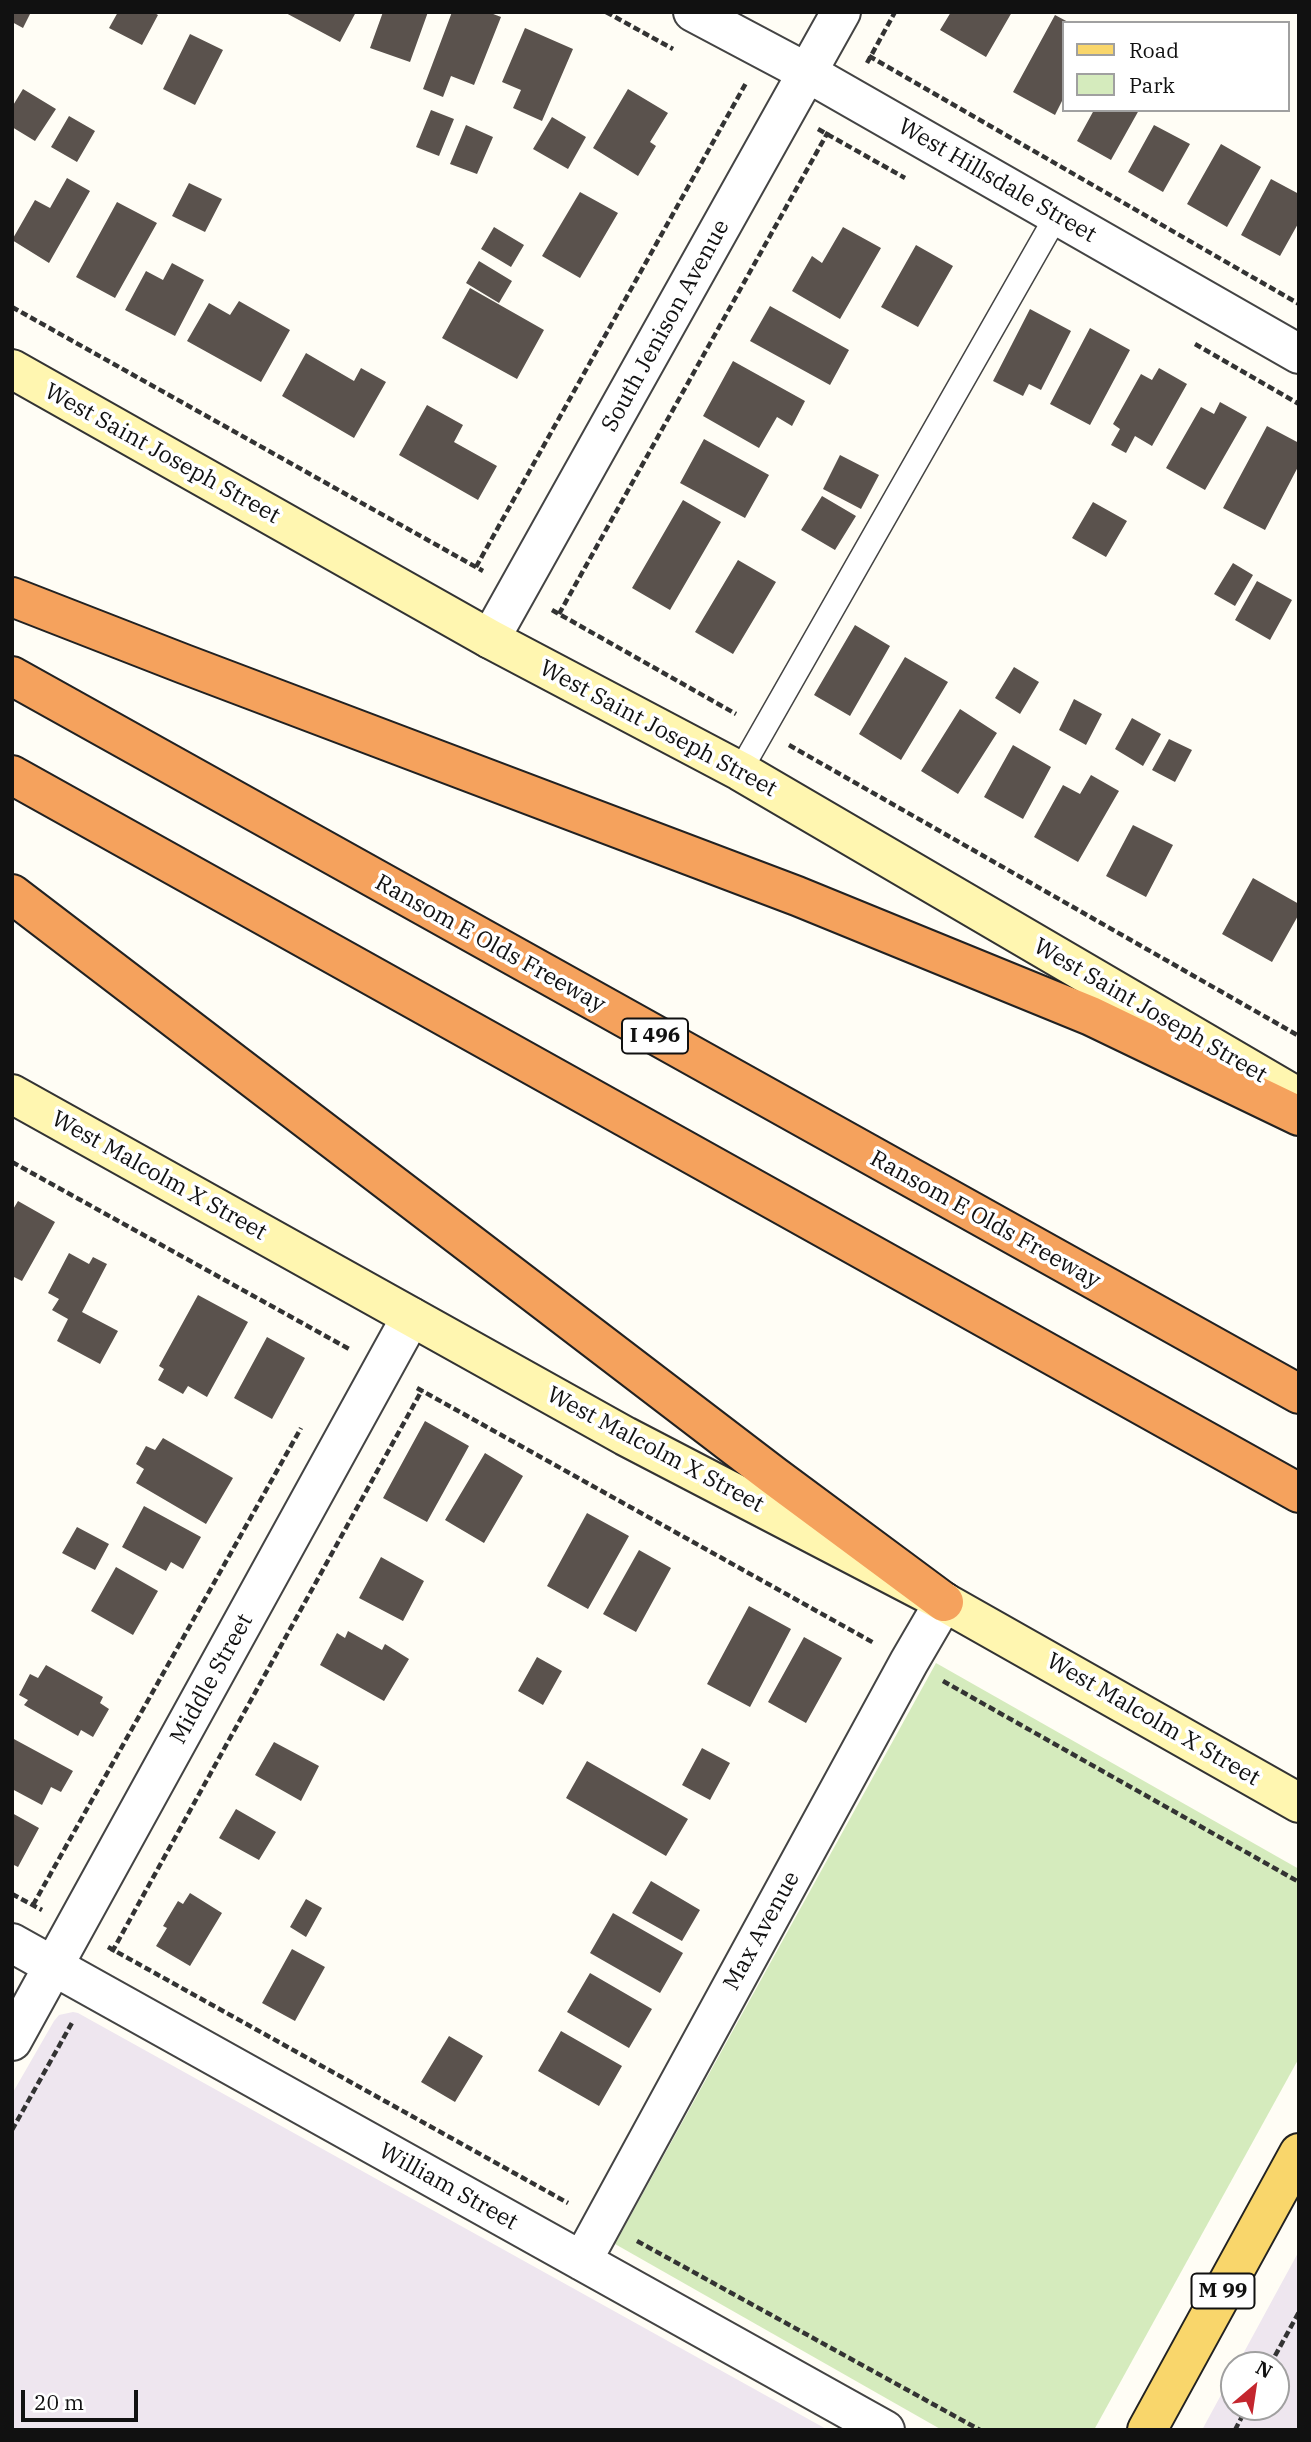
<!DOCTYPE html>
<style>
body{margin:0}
#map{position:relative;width:1311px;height:2442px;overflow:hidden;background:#fffdf5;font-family:"IBM Plex Serif",serif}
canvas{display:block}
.frame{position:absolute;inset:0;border:14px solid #111;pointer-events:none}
.legend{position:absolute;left:1062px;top:21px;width:228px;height:91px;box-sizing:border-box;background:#fff;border:2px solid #a0a0a0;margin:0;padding:9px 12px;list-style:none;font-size:21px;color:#111}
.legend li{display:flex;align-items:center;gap:14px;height:35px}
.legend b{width:35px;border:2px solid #a0a0a0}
.north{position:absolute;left:1220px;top:2351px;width:70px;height:70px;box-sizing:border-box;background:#fff;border:2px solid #a0a0a0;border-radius:50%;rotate:29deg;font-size:19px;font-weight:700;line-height:28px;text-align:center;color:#111}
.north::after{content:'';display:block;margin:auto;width:24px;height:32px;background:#c4262e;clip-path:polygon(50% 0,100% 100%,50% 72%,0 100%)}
.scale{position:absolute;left:21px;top:2390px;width:117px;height:32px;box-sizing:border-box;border:4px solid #111;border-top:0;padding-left:9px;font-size:21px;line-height:24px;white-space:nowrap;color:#111;-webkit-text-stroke:5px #fff;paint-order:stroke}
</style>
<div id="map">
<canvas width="1311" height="2442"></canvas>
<div class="frame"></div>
<ul class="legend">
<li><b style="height:9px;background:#f9d66b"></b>Road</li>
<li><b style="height:19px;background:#d5ebbd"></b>Park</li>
</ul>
<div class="north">N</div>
<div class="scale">20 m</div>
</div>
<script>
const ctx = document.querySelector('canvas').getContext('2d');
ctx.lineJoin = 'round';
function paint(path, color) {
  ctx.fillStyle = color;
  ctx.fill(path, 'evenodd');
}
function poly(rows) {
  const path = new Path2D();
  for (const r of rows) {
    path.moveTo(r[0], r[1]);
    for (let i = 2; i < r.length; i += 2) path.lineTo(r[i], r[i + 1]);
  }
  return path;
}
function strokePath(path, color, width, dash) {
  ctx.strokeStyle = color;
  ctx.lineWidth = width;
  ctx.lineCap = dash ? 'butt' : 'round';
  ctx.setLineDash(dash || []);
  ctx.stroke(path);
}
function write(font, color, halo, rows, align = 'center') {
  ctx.font = font + ' "IBM Plex Serif",serif';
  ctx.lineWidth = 7;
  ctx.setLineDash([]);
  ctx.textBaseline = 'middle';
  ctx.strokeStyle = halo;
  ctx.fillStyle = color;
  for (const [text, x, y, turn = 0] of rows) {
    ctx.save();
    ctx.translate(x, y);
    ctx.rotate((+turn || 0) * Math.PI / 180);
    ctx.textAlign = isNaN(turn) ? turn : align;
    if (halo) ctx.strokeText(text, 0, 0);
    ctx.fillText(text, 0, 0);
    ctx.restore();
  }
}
paint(poly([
 [73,2012,78,2013,828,2430,12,2430,12,2094,54,2021,59,2015],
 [1299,2251,1299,2430,1202,2430,1234,2371,1234,2407,1276,2407,1276,2365,1237,2365]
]), '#eee6ef');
paint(poly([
 [936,1663,1299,1869,1299,2058,1094,2430,942,2430,615,2244]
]), '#d5ebbd');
paint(poly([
 [12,12,31,12,23,28,12,22],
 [118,12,153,12,158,15,142,45,109,28],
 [284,12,356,12,340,42],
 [383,12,428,12,410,62,370,48],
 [452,12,488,12,501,17,474,85,451,76,443,97,423,89],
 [951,12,1012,12,986,57,940,30],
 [1055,15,1070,23,1064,23,1064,97,1055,115,1013,92],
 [525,28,573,49,542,121,513,108,521,90,502,82],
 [190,34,223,50,195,105,163,89],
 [23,89,56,109,35,141,12,127,12,107],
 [628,89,668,113,650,142,656,146,638,176,593,148],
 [431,110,454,119,439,156,416,147],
 [1094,110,1139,110,1111,160,1077,141],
 [69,116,95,131,77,162,51,147],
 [552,117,586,137,568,169,533,149],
 [466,125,493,137,477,174,450,164],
 [1154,125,1190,144,1163,192,1128,172],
 [1221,144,1261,167,1227,227,1187,204],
 [67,178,90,191,49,263,12,240,35,200,50,208],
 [1271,179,1299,194,1299,222,1280,256,1241,235],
 [189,183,222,199,205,232,172,216],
 [580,192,618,213,580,278,542,256],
 [117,202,157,223,115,298,76,277],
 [494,227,524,245,511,267,481,249],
 [843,227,881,248,840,319,792,291,812,256,822,263],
 [916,245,953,266,918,327,881,307],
 [479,261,512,281,499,303,466,283],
 [172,263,204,280,175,336,125,310,146,271,163,280],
 [470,288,544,330,517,379,442,338],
 [239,301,290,330,261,382,187,341,209,303,230,315],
 [770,306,849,350,830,385,750,341],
 [1030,309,1071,331,1041,390,1029,384,1023,396,993,381],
 [1090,328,1130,350,1090,425,1050,404],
 [306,353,354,381,361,368,386,382,354,438,282,396],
 [733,361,805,401,792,426,777,417,759,448,703,416],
 [1159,368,1187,384,1152,446,1135,436,1126,453,1111,445,1120,429,1113,424,1141,374,1152,380],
 [1220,402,1247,417,1205,490,1166,468,1201,407,1214,414],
 [427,405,463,425,454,442,497,466,478,500,399,455],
 [1267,426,1299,443,1299,465,1265,530,1223,508],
 [704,439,769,475,745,518,680,483],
 [840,455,879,475,861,509,823,489],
 [822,496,856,516,835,550,801,530],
 [683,500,721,522,670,610,632,588],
 [1093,502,1127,521,1106,557,1072,538],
 [738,560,776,582,733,654,695,632],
 [1233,563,1253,575,1235,606,1214,594],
 [1257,581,1292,600,1270,640,1235,620],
 [855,625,890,646,850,716,814,695],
 [905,657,948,682,901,760,859,734],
 [1014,667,1039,682,1020,714,995,698],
 [1074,699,1102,714,1086,745,1059,730],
 [960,709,997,733,958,794,921,771],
 [1132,718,1161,734,1143,766,1115,749],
 [1169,739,1192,750,1175,782,1152,770],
 [1013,745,1051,767,1023,819,984,797],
 [1091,775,1119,791,1078,862,1034,837,1063,785,1080,794],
 [1133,825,1173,845,1146,897,1106,876],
 [1253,878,1299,904,1299,914,1272,962,1222,934],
 [18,1201,55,1222,22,1281,12,1276,12,1211],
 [69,1253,89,1264,93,1257,107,1264,82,1312,118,1331,100,1364,57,1341,68,1319,52,1310,59,1299,48,1293],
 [198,1295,248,1322,207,1397,188,1386,183,1394,158,1380,164,1369,159,1366],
 [267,1337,305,1358,272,1419,234,1398],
 [425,1421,469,1446,427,1522,383,1498],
 [163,1438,233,1478,206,1524,136,1483,144,1469,136,1464,146,1446,155,1450],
 [485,1453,523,1476,484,1543,445,1520],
 [144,1506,201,1537,183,1569,171,1562,166,1571,122,1547],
 [587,1513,629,1536,588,1609,547,1586],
 [77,1527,109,1544,95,1570,62,1553],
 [639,1550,671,1568,636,1632,603,1614],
 [381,1557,424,1581,403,1621,359,1598],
 [116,1567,158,1591,133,1635,91,1611],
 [749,1606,791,1629,750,1707,707,1684],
 [348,1631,382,1650,385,1644,409,1659,384,1701,320,1665,337,1633,345,1638],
 [804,1637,842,1658,806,1723,768,1702],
 [537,1657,562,1671,543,1705,518,1691],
 [46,1665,103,1697,100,1703,109,1709,93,1737,81,1730,78,1736,24,1705,28,1700,19,1695,30,1674,38,1678],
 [12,1738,73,1771,61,1792,51,1787,42,1805,12,1789],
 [274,1742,319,1766,301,1801,255,1775],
 [702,1748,730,1763,710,1800,682,1785],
 [587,1761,688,1819,666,1856,566,1798],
 [236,1809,276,1832,259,1860,219,1838],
 [12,1813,39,1828,18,1867,12,1864],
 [651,1881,700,1910,682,1941,632,1913],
 [190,1893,222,1913,190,1966,156,1946,167,1928,163,1926,178,1901,183,1904],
 [306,1899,322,1908,306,1937,290,1927],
 [613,1913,683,1953,660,1993,590,1953],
 [292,1949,325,1967,295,2021,262,2003],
 [590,1973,652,2009,629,2048,567,2012],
 [561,2031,622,2066,599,2106,538,2071],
 [449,2036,483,2056,455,2102,421,2082]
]), '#5a524d');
const lane = poly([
 [740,771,1057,215]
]);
const street = poly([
 [693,12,808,73,1299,354],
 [490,639,841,12],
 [12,1943,885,2430],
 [12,2041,411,1317],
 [582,2261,909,1662,944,1602]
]);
const secondary = poly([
 [12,369,490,639,740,771,1299,1098],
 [12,1094,625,1436,944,1602,1299,1803]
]);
const primary = poly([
 [1147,2430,1299,2153]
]);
const highway = poly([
 [12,597,184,664,797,896,1091,1016,1299,1116],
 [12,676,1299,1394],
 [12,775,1299,1493],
 [12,894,774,1476,944,1602]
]);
strokePath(lane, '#444', 26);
strokePath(street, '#444', 42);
strokePath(secondary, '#333', 42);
strokePath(primary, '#222', 42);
strokePath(highway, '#222', 42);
strokePath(poly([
 [606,12,673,49],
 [869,56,1299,304],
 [867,63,895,12],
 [818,129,905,178],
 [12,307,483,571],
 [1195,344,1299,404],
 [476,567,746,83],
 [552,610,736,714],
 [559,614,828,132],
 [789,745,1299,1036],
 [12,1162,349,1349],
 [417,1388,874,1643],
 [943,1681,1299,1882],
 [12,1894,42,1910],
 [33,1905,301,1428],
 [108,1947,568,2203],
 [112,1952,422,1390],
 [12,2130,73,2021],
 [637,2241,980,2430],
 [1270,2365,1299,2312],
 [1235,2430,1247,2407]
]), '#333', 4.5, [7, 3.5]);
strokePath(lane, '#fff', 23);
strokePath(street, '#fff', 38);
strokePath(secondary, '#fff6b0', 38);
strokePath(primary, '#f9d66b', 38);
strokePath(highway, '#f5a25d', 38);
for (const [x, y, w] of [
 [655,1036,66],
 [1223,2291,63]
]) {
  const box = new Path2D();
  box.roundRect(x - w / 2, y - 17.5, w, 35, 5);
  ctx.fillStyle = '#fff';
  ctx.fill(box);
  strokePath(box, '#111', 2);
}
write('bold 21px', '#111', null, [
 ["I 496",655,1036],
 ["M 99",1223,2291]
]);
write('23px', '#111', '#fff', [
 ["West Hillsdale Street",997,181,30],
 ["South Jenison Avenue",666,326,-61],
 ["West Saint Joseph Street",162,454,29],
 ["West Saint Joseph Street",658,729,28],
 ["Ransom E Olds Freeway",490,944,29],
 ["West Saint Joseph Street",1150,1011,30],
 ["West Malcolm X Street",159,1176,29],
 ["Ransom E Olds Freeway",985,1220,29],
 ["West Malcolm X Street",655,1450,28],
 ["Middle Street",212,1679,-61],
 ["West Malcolm X Street",1153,1720,30],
 ["Max Avenue",762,1931,-61],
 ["William Street",448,2187,29]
]);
</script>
